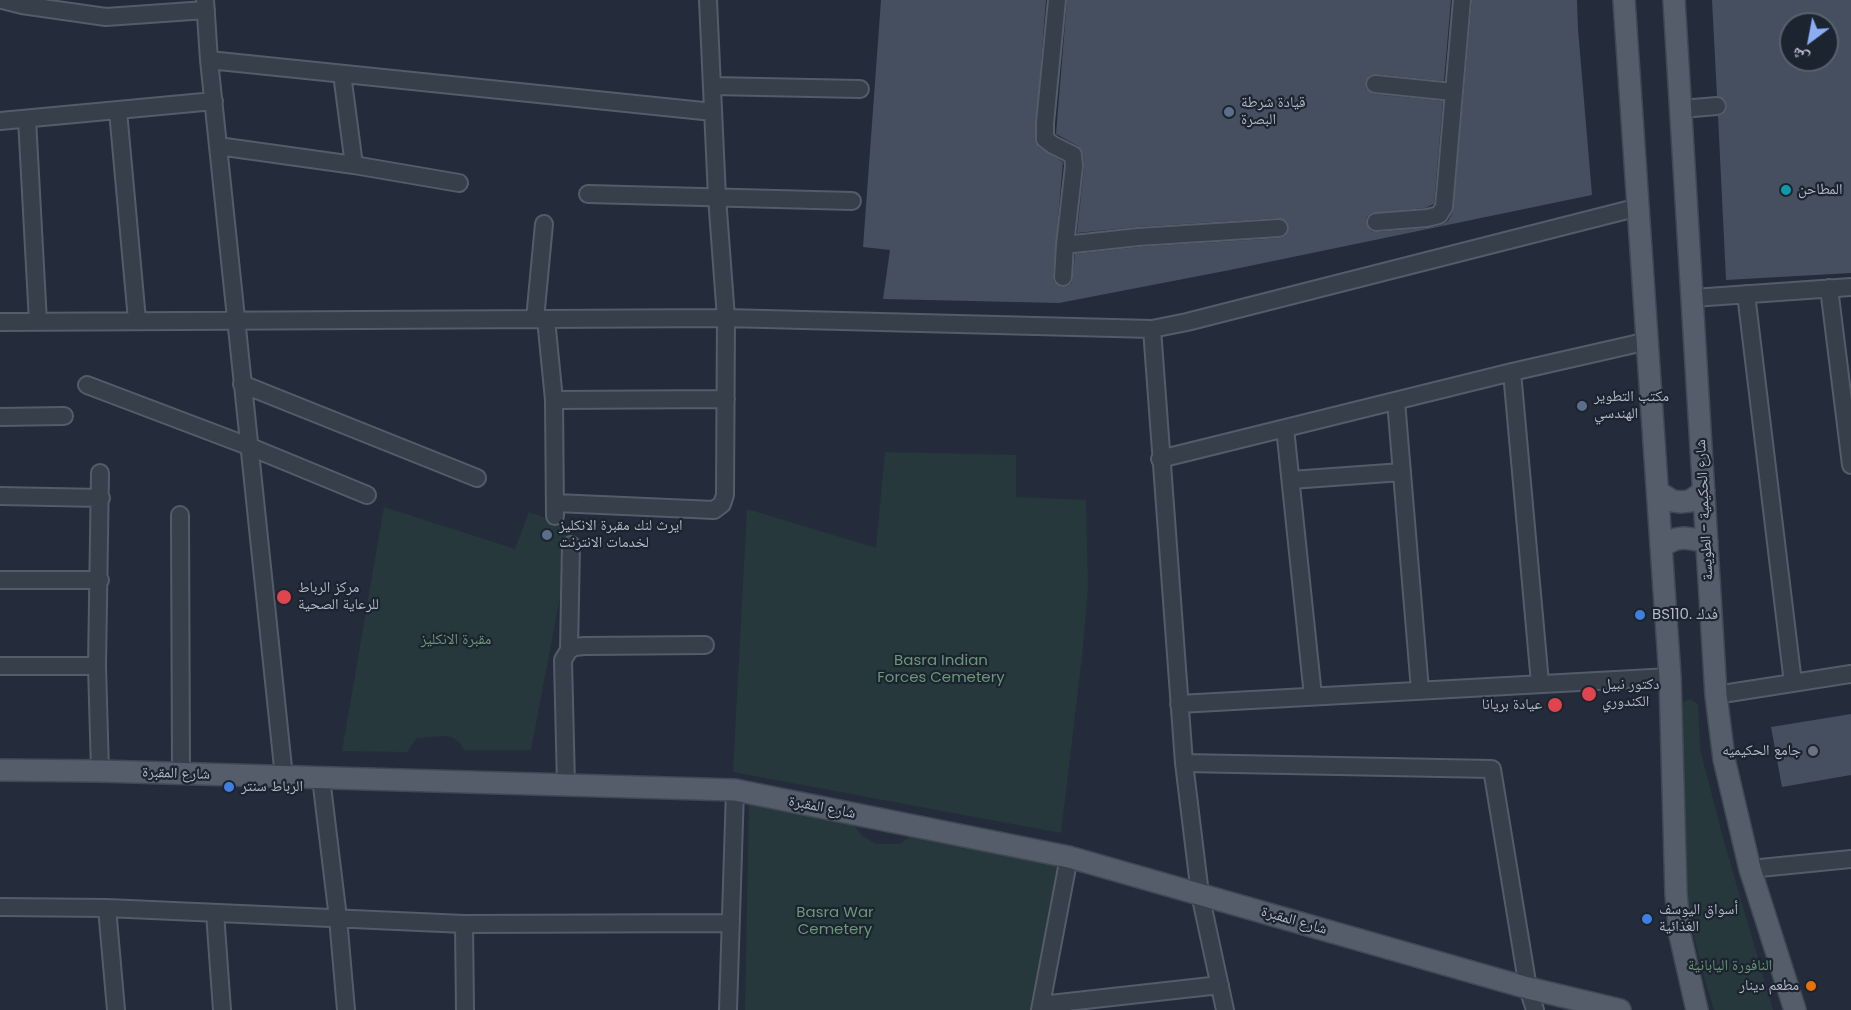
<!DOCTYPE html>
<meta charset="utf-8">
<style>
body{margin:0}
#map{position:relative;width:1851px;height:1010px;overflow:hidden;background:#242c3b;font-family:Poppins,"Noto Naskh Arabic",sans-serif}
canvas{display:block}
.north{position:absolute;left:1779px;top:12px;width:60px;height:60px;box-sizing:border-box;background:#1c2430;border:2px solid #58606c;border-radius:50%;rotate:212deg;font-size:16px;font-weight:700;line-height:24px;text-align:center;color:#b3b9c7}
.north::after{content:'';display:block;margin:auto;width:21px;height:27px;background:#8aadf4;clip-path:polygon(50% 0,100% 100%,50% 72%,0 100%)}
</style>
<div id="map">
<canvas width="1851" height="1010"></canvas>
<div class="north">ش</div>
</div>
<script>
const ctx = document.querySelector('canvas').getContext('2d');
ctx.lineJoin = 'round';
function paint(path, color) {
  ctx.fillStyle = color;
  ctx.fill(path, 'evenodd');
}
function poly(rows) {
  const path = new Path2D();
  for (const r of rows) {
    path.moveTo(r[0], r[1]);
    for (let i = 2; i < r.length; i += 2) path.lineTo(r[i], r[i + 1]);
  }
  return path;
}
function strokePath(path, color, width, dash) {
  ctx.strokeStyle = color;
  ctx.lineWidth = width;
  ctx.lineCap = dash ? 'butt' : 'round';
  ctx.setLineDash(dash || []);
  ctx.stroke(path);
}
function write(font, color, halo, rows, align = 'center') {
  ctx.font = font + ' Poppins,"Noto Naskh Arabic",sans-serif';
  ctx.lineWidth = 4.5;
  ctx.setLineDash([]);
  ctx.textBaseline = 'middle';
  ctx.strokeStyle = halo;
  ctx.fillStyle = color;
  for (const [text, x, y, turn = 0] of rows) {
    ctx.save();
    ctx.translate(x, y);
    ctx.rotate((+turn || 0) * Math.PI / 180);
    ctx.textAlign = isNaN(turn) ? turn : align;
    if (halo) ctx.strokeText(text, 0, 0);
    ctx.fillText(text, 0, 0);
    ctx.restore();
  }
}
paint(poly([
 [885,452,1016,455,1016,497,1086,500,1088,588,1082,656,1061,833,733,772,747,509,876,548],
 [384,507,515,549,529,512,573,528,531,750,464,750,459,742,452,737,442,736,417,738,407,752,342,751],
 [1690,699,1698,704,1700,749,1723,838,1773,1010,1714,1010,1704,977,1688,912,1682,824,1681,703],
 [749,802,852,822,862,836,876,844,900,844,916,833,1062,865,1033,1010,745,1010]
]), '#26383c');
paint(poly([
 [881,0,1046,0,1035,139,1039,147,1063,162,1053,276,1054,282,1062,287,1068,286,1072,282,1075,254,1139,247,1280,238,1285,236,1289,228,1287,222,1278,218,1137,227,1077,233,1084,167,1083,154,1078,146,1056,134,1067,0,1451,0,1444,81,1376,74,1370,75,1365,82,1366,89,1373,94,1443,101,1434,204,1425,208,1371,213,1366,218,1366,223,1371,231,1377,232,1428,228,1442,225,1448,221,1453,212,1472,0,1577,0,1578,29,1592,195,1230,270,1059,303,883,299,890,250,863,247],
 [1712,0,1851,0,1851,273,1726,280,1718,116,1723,114,1727,106,1725,100,1717,96],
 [1791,24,1827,24,1827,60,1791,60],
 [1851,714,1851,775,1782,787,1771,727]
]), '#454f60');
const minor = poly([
 [2,0,22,5,106,17,206,10],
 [205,0,209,60,284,777],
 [1057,0,1045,123,1045,139,1053,145,1073,155,1074,166,1065,245],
 [209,60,713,112],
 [342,74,354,165],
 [1375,84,1453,92],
 [712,86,860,89],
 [1681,109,1717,106],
 [118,111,137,320],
 [27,119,38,322],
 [0,121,214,101],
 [218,146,354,165,459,183],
 [588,194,852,201],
 [1376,222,1427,218,1439,215,1444,207,1462,0],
 [1063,277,1065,245,1138,237,1279,228],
 [1829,288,1851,465],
 [1746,294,1793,683],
 [1693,298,1851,287],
 [535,319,544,224],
 [546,319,554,400,555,516],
 [0,322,726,318,1152,329,1187,322,1639,207],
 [1152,329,1184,763,1200,894,1225,1010],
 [1512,372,1540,683],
 [242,384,477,478],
 [87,385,248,446,367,495],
 [554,400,726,399],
 [1396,401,1420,690],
 [0,417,64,416],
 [1285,428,1313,696],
 [1160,459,1512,372,1648,341],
 [1291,480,1402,472],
 [0,496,101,498],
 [556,503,714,510,722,504,725,495,726,318,717,197,708,0],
 [180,515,181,774],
 [0,580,100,580],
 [569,650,571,545],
 [0,666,97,666],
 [1716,695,1851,674],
 [1179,704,1670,677],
 [1184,763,1492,769,1528,988,1535,1010],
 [100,771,97,666,100,473],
 [321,778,338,918,346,1010],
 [566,785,563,660,569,650,575,647,584,646,705,645],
 [1750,869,1851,859],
 [0,907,107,908,464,924,731,923],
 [107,908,116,1010],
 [215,913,222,1010],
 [464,924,465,1010],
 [1041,1005,1220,985],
 [728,1010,735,790],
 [1040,1010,1069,857]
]);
const major = poly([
 [1624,0,1670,677,1676,894,1680,935,1697,1010],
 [1674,0,1716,695,1724,759,1750,869,1795,1010],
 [1658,492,1673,501,1681,502,1690,501,1704,491],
 [1661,546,1676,539,1684,538,1707,541],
 [0,770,100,771,735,790,1069,857,1528,988,1620,1010]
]);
strokePath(minor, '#555c69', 20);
strokePath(major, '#404854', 24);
strokePath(minor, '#373f4b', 16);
strokePath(major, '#555d6b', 21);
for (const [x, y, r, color] of [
 [1229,112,6,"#5c6f8a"],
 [1786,190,6,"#0f9aa8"],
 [1582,406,6,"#5c6f8a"],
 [547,535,6,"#5c6f8a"],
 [284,597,8,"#e0444e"],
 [1640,615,6,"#3f7fe0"],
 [1589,694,8,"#e0444e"],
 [1555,705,8,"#e0444e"],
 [1813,751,6,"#6b7280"],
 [229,787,6,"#3f7fe0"],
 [1647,919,6,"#3f7fe0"],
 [1811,986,6,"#e8710a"]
]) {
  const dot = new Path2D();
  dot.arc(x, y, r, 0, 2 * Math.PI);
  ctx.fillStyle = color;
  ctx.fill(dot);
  strokePath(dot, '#1c2430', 2);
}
write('15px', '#b3b9c7', '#1c2430', [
 ["قيادة شرطة",1241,103],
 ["البصرة",1241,120],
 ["المطاحن",1798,190],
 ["مكتب التطوير",1594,397],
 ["الهندسي",1594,414],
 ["ايرث لنك مقبرة الانكليز",559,526],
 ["لخدمات الانترنت",559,543],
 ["مركز الرباط",298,588],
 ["للرعاية الصحية",298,605],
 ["BS110. فدك",1652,615],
 ["دكتور نبيل",1602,685],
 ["الكندوري",1602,702],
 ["عيادة بريانا",1542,705,"right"],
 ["جامع الحكيميه",1801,751,"right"],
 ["الرباط سنتر",241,787],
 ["أسواق اليوسف",1659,910],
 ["الغذائية",1659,927],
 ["مطعم دينار",1799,986,"right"]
], 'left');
write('15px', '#b3b9c7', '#1c2430', [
 ["شارع الحكيمية - الطويسة",1705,510,-93],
 ["شارع المقبرة",176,774,2],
 ["شارع المقبرة",822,808,11],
 ["شارع المقبرة",1294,921,16]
]);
write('15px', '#6b9777', '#1c2430', [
 ["مقبرة الانكليز",456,640],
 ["Basra Indian",941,661],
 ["Forces Cemetery",941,678],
 ["Basra War",835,913],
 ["Cemetery",835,930],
 ["النافورة اليابانية",1730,966]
]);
</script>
